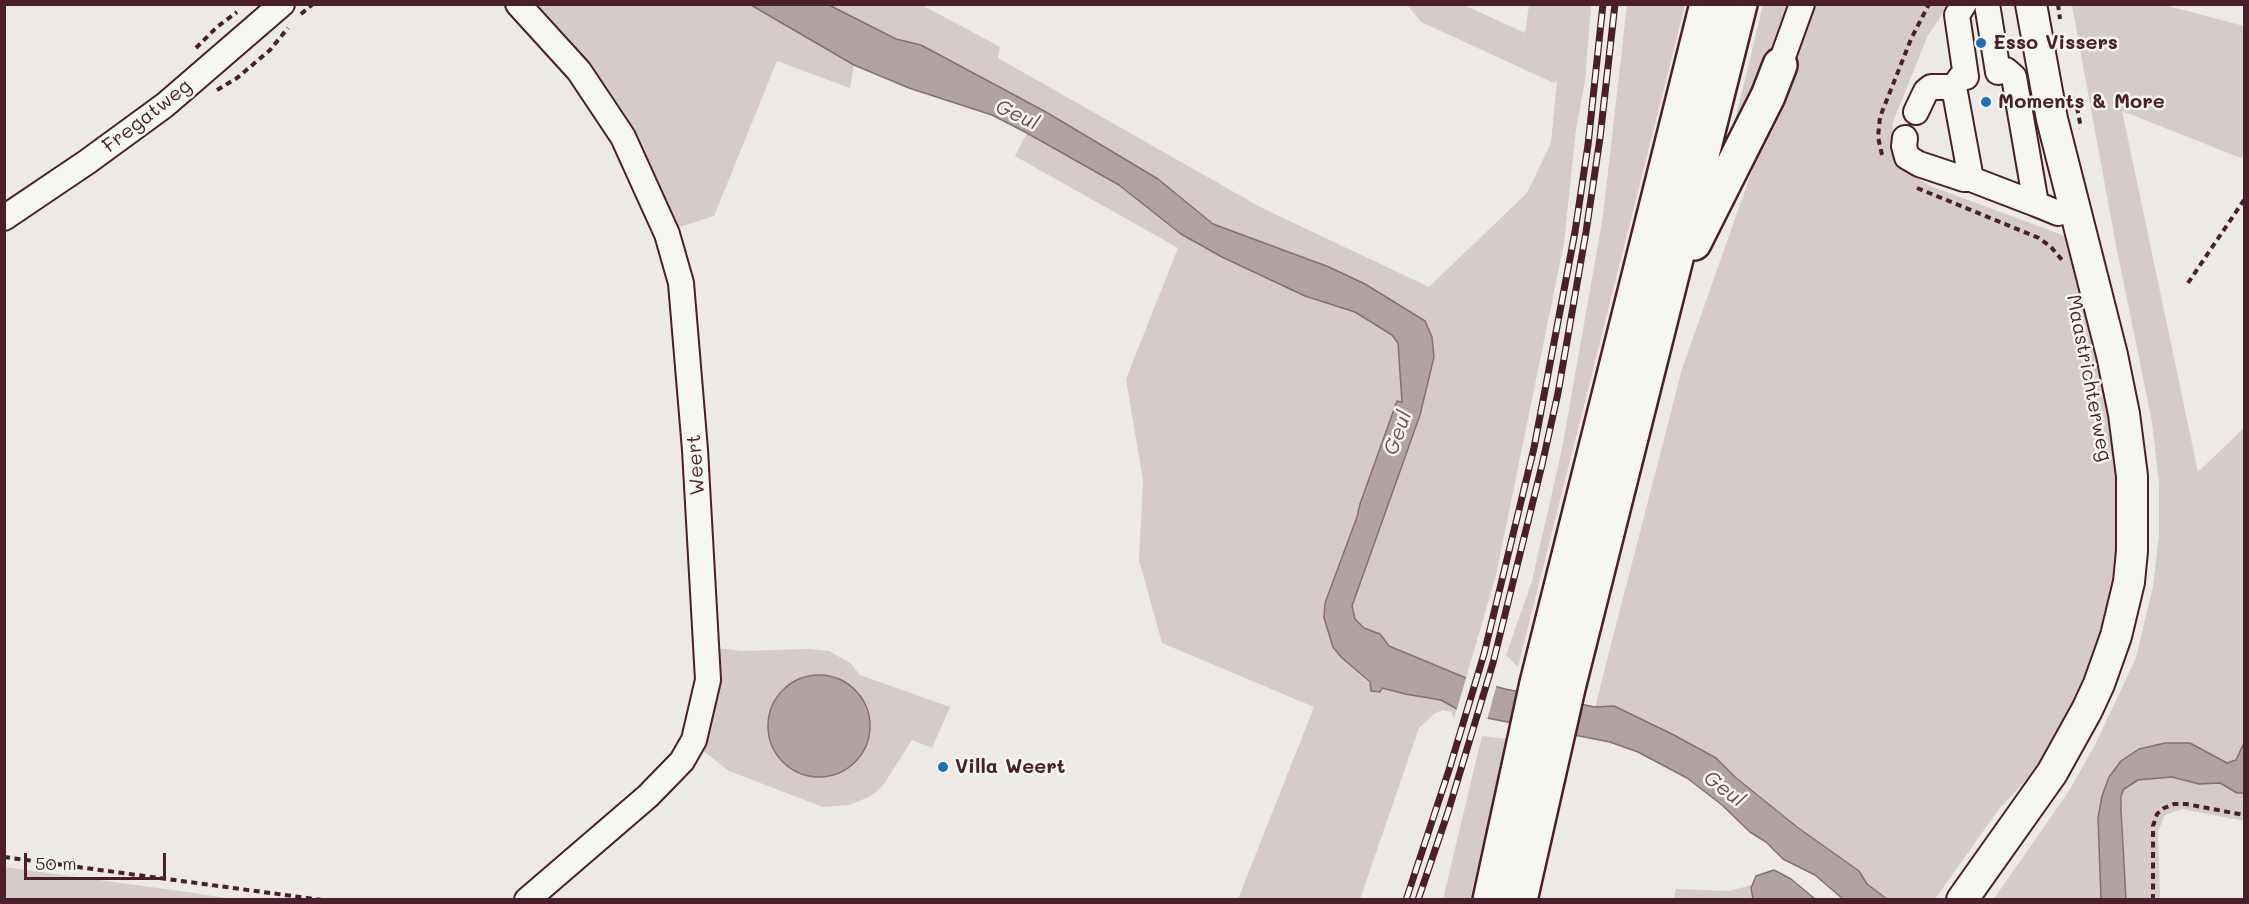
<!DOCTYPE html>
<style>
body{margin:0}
#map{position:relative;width:2249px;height:904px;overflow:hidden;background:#ece9e6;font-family:Mali,sans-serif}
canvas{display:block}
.frame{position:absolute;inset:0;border:6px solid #4a1f2b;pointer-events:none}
.scale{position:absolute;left:24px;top:853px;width:142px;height:27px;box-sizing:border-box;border:3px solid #4a1f2b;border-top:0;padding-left:8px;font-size:18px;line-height:21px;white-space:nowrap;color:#4a1f2b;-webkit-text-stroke:4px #f6f6f2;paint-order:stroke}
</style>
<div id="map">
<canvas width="2249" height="904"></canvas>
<div class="frame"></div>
<div class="scale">50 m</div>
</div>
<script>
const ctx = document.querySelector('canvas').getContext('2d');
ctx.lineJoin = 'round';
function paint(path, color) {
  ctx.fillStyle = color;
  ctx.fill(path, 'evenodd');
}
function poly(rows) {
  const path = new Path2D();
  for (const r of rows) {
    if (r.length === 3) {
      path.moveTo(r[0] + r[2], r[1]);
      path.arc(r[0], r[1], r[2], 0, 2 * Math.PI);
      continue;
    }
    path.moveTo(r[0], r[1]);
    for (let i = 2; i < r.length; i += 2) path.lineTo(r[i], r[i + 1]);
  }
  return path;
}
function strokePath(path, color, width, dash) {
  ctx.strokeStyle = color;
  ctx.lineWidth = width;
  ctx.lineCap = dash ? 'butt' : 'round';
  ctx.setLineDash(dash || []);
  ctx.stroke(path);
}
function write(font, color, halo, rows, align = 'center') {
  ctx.font = font + ' Mali,sans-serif';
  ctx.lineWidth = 5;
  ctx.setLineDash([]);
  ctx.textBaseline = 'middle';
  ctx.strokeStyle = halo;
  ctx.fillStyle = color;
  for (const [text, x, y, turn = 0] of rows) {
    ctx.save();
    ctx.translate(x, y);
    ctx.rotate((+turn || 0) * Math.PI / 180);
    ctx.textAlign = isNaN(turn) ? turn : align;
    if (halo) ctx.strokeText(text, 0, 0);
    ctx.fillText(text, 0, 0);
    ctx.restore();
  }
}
paint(poly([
 [528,5,751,5,854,65,850,88,777,61,714,216,676,228,657,184,616,101],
 [829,5,922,5,1000,47,998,58,1262,208,1429,287,1527,193,1551,143,1557,81,1554,83,1421,22,1407,5,1464,5,1525,33,1529,5,1591,5,1585,81,1576,129,1564,243,1496,575,1466,678,1389,646,1380,634,1364,628,1355,619,1352,606,1420,415,1389,299,1365,284,1329,267,1213,224,1158,179,1046,112,921,45,897,39],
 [1627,5,1685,5,1518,667,1506,655,1532,581,1562,449,1603,216],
 [1763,5,1794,5,1790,17,1731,137],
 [1811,5,1949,5,1928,35,1893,122,1892,145,1900,167,1930,186,2068,237,2083,290,2120,459,2117,574,2093,664,2067,719,2039,767,1999,809,1935,899,1887,900,1867,884,1859,871,1797,827,1735,777,1716,758,1595,707,1682,369,1754,165,1757,141],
 [2072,5,2164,5,2244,26,2244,153,2241,158,2122,111,2198,472,2244,428,2244,743,2236,760,2227,763,2190,743,2165,743,2121,761,2109,777,2102,796,2101,899,1993,900,2069,791,2095,745,2136,658,2153,586,2159,535,2159,484,2152,422,2115,240],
 [1027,133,1119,185,1222,257,1305,296,1355,312,1392,335,1398,343,1402,402,1397,402,1360,504,1357,517,1325,603,1341,657,1371,685,1405,694,1441,700,1457,709,1454,718,1451,712,1442,710,1434,714,1419,728,1360,899,1238,899,1314,707,1162,643,1139,560,1143,480,1126,379,1178,248,1015,156],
 [716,648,742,651,809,649,829,651,850,663,860,675,950,707,932,748,912,740,882,787,869,797,849,805,823,807,729,771,702,750],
 [1482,736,1507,739,1470,899,1443,899],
 [2172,777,2199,784,2220,783,2237,793,2244,793,2244,821,2182,809,2165,815,2158,832,2160,899,2126,899,2121,796,2124,789,2138,780],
 [4,867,194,893,231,899,5,899],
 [1752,885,1753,899,1673,900,1676,889,1729,891]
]), '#d4cbca');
const water = poly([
 [751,5,829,5,896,39,921,45,1046,112,1158,179,1213,224,1329,267,1365,284,1425,321,1432,337,1434,357,1420,415,1352,606,1355,619,1364,628,1380,634,1389,646,1466,678,1505,689,1595,707,1614,706,1672,734,1716,758,1735,777,1797,827,1859,871,1867,884,1887,899,1843,899,1815,875,1783,859,1766,842,1750,832,1722,805,1687,778,1638,752,1610,742,1487,718,1457,709,1441,700,1405,694,1382,688,1380,692,1371,691,1370,682,1341,657,1333,647,1324,618,1325,603,1357,517,1360,504,1397,401,1402,402,1398,343,1392,335,1355,312,1305,296,1222,257,1181,234,1119,185,1027,133,992,115,909,88,854,65,751,5],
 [2244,669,2244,793,2237,793,2220,783,2199,784,2172,777,2138,780,2124,789,2121,796,2121,810,2126,899,2101,899,2098,818,2102,796,2109,777,2121,761,2139,749,2165,743,2190,743,2227,763,2236,760,2244,743,2244,669],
 [819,726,51],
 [1774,870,1791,879,1815,899,1753,899,1751,888,1756,876,1774,870]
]);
paint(water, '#b1a2a3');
strokePath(water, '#886e73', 1.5);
paint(poly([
 [1467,675,1497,684,1487,720,1456,712]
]), '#ece9e6');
const minor = poly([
 [518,4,579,71,623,137,667,234,681,283,695,450,708,680,694,740,682,761,648,796,527,900],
 [1964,4,1957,15,1966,77,1960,78,1954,87,1971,179,2036,204],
 [1987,4,1998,72,2006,70,2014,77,2036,204,2058,213,2074,209],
 [1780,65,1802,4],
 [1916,112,1926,91,1931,87,1954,87],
 [1905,138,1904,146,1907,157,1919,164,1964,179,1971,179],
 [4,218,87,162,165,105,282,4]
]);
const major = poly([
 [1962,900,2052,773,2087,710,2099,684,2116,636,2129,582,2132,551,2132,476,2124,414,2112,355,2052,119,2031,4]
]);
const highway = poly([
 [1694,243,1768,96,1780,65],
 [1490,900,1537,683,1707,4],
 [1520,900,1568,688,1740,4]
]);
strokePath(minor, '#4a1f2b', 28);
strokePath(major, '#4a1f2b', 34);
strokePath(highway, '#4a1f2b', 38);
strokePath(poly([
 [2058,4,2060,19],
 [301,14,313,4],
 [196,48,217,27,237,12],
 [217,90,237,78,270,50,288,28],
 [2075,97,2081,128],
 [1882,155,1878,137,1880,117,1911,39,1929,4],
 [1917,188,2039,238,2051,247,2062,260],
 [2188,283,2244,200],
 [4,857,322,900],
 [2153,900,2153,826,2157,814,2164,808,2174,804,2186,804,2244,815]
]), '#4a1f2b', 4, [6, 4.5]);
strokePath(minor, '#f6f6f2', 24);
strokePath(major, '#f6f6f2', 30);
strokePath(highway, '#f6f6f2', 33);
const rail = poly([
 [1406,900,1449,770,1484,654,1534,448,1575,232,1588,145,1603,4],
 [1418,900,1448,812,1493,663,1542,465,1558,393,1586,232,1600,138,1615,4]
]);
strokePath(rail, '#4a1f2b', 7);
strokePath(rail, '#f6f6f2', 4.5, [14]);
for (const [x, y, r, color] of [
 [1981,43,6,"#1f6fb2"],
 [1986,102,6,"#1f6fb2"],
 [943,767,6,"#1f6fb2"]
]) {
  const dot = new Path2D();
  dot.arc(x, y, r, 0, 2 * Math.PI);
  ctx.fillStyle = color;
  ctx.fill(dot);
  strokePath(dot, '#f6f6f2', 2);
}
write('bold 20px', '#4a1f2b', '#f6f6f2', [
 ["Esso Vissers",1993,43],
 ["Moments & More",1998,102],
 ["Villa Weert",955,767]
], 'left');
write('20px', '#4a1f2b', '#f6f6f2', [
 ["Fregatweg",147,116,-38],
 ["Maastrichterweg",2089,378,79],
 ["Weert",696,465,-94]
]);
write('italic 21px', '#6e4d55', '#f6f6f2', [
 ["Geul",1017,115,25],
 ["Geul",1398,433,-70],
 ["Geul",1724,789,37]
]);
</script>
